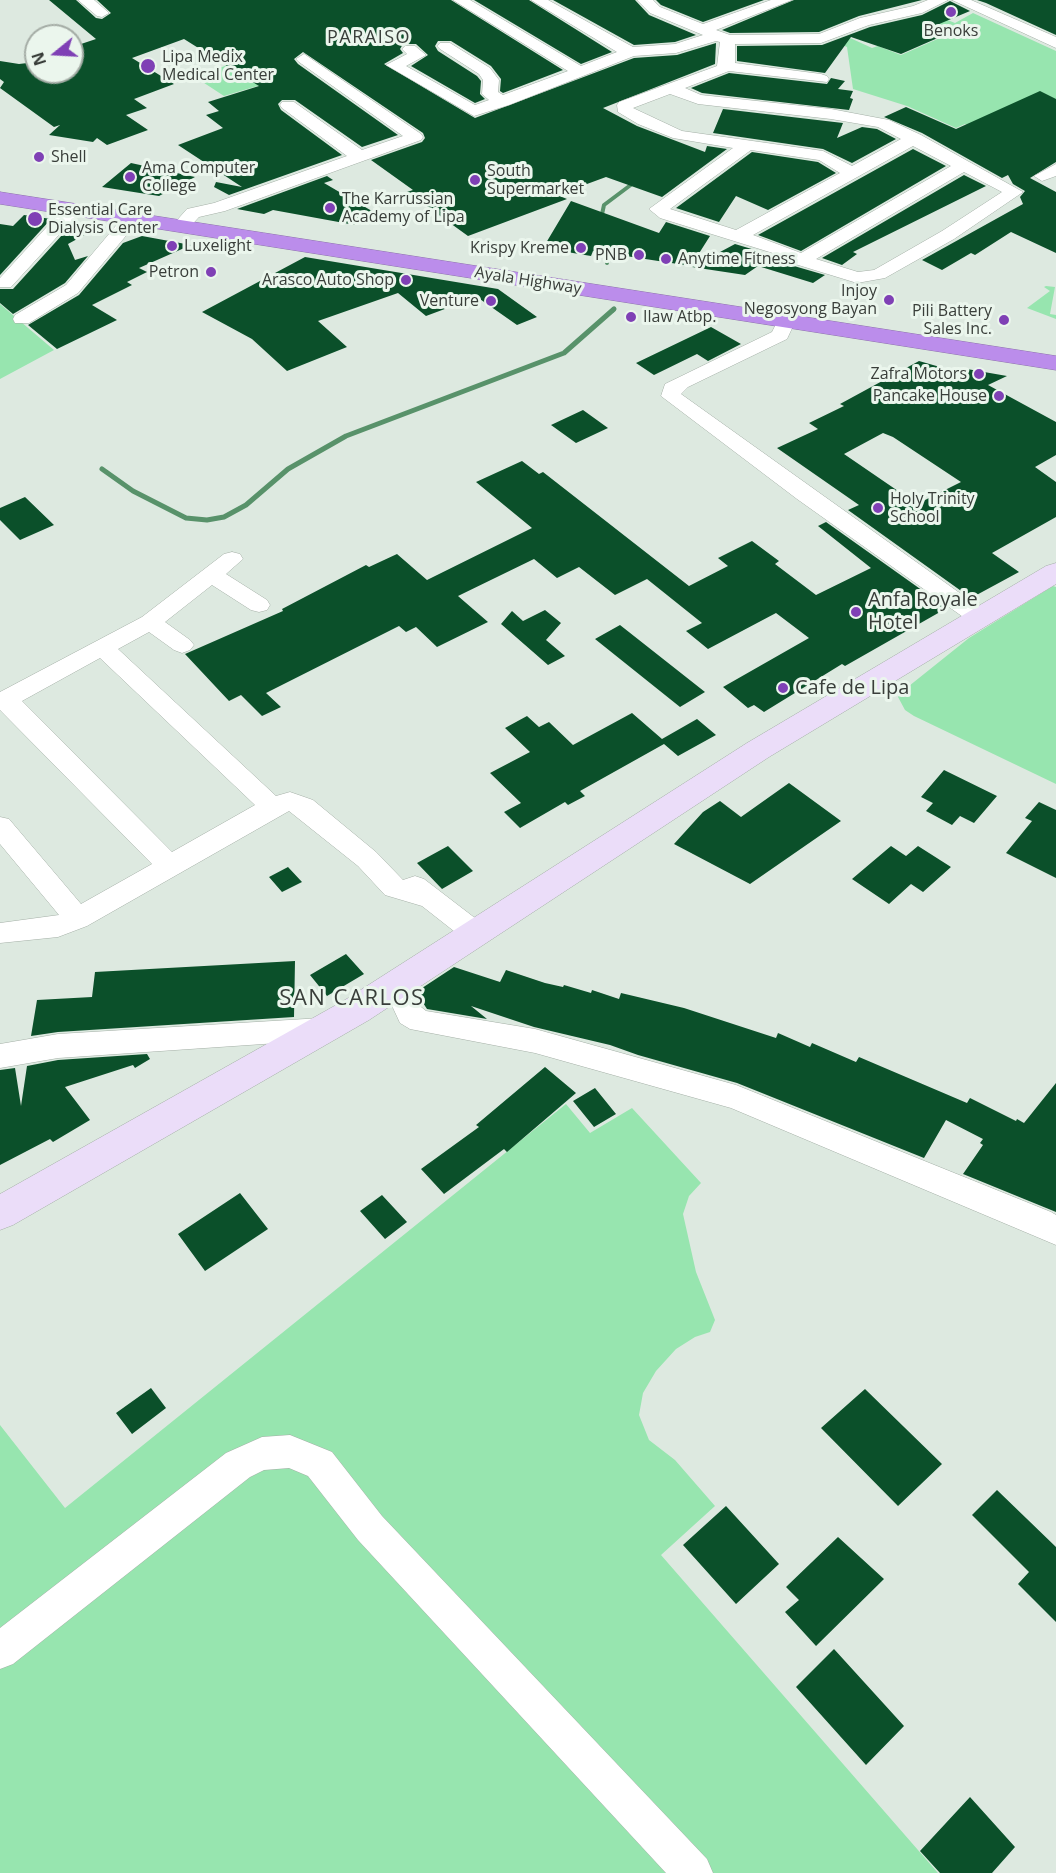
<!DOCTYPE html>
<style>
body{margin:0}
#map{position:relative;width:1056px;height:1873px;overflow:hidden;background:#dde9e0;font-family:"Open Sans",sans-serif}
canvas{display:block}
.north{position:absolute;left:24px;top:24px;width:60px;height:60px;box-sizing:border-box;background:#ebf6ed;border:2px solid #a4aca5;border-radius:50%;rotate:252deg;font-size:16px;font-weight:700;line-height:24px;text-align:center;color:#393e3a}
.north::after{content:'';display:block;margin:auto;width:21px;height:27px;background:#7f40b5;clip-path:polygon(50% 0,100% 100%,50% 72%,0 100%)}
</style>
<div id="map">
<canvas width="1056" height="1873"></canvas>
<div class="north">N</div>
</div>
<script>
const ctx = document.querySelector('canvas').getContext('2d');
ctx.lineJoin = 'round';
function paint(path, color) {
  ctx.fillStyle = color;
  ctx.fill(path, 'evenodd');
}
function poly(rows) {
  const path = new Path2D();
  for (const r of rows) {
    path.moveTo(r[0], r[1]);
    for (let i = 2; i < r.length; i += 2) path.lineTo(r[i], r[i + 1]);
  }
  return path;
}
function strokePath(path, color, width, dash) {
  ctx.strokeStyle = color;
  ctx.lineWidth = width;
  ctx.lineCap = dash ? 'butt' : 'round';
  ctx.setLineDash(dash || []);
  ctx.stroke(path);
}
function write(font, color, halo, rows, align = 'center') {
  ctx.font = font + ' "Open Sans",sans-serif';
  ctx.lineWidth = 6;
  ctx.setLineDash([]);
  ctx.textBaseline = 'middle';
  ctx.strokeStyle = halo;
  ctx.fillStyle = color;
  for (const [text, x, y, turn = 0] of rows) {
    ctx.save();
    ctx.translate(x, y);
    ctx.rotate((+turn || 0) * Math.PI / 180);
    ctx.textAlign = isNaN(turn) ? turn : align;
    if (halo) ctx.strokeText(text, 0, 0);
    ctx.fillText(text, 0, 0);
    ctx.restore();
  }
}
paint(poly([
 [973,13,1056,51,1056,125,1010,145,965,124,956,128,907,106,853,89,847,47,835,42,848,37,872,48,878,46,901,55,942,37,925,29,945,19,955,23],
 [241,60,274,81,224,96,195,77],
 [1046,286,1055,287,1050,314,1056,315,1056,319,1027,308,1050,291,1044,287],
 [0,304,54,350,0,379],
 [1053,586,1056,587,1056,784,914,716,905,710,898,697,904,690,969,638],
 [566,1104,590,1133,632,1108,701,1183,689,1196,683,1214,696,1272,715,1320,710,1332,695,1337,676,1349,656,1371,643,1393,639,1415,649,1440,675,1460,715,1506,661,1555,938,1873,0,1873,0,1425,65,1508]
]), '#97e5af');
strokePath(poly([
 [601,219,604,205,636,181],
 [604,245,607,263],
 [612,311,614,309]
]), '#58926a', 4);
strokePath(poly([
 [102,469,133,491,186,518,207,520,224,517,246,505,288,469,346,436,564,353,614,309]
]), '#58926a', 5);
paint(poly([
 [49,0,76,0,96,18,102,19,111,13,97,0,451,0,563,70,503,93,500,91,501,79,491,66,451,41,438,41,435,46,438,51,477,76,481,81,480,94,485,99,475,103,411,66,428,55,416,44,403,44,400,49,403,53,384,64,475,118,634,58,677,55,716,43,715,64,603,108,637,126,705,152,707,146,727,149,662,197,606,177,557,195,567,199,468,236,407,192,413,190,371,160,422,142,425,138,423,133,303,52,294,59,298,64,398,135,362,147,295,100,282,100,278,104,281,110,342,155,229,195,214,187,216,182,242,187,178,145,223,128,206,115,219,111,208,102,259,86,184,39,132,58,174,84,134,99,147,108,126,115,148,130,107,145,97,138,93,142,49,135,60,125,54,127,0,88,4,82,0,79,0,61,19,64,36,62,36,76,47,72,72,72,72,47,96,39],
 [474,0,529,0,612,52,581,64],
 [553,0,635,0,649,15,696,35,675,42,634,45],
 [656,0,764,0,703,22,661,5],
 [794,0,922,0,859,16,819,32,730,33,722,30],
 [977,0,1056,0,1056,35,986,3],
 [950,1,970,11,925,30,940,37,901,54,851,37,825,73,737,61,737,46,822,45,870,27,922,15],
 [729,73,827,84,831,78,845,81,838,89,853,91,850,98,853,99,849,110,702,93,691,88],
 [1040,91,1056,99,1056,162,1030,178,1056,192,1056,253,1011,232,975,255,971,253,942,270,922,260,1023,204,1020,197,1025,191,1013,184,1008,175,1002,178,922,133,884,117,906,107,956,129],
 [723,109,843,123,837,138,862,127,877,129,896,139,852,163,823,149,713,133],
 [913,149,946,166,801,251,758,235],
 [752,152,818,162,836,173,768,210,736,196,719,222,676,208],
 [131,163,195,177,159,196,102,187],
 [964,175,986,186,853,252,857,254,842,265,822,258],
 [327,176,333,180,324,183,377,214,355,225,273,210,264,214,237,209],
 [571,201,659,233,666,222,710,236,691,266,593,251,591,256,543,248],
 [24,215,51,219,0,275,0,224,13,226],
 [73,223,99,227,68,244,75,260,88,256,65,283,13,314,0,303,0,289,13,289],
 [142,236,191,245,139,268,147,272,127,282,132,285,92,305,117,320,57,349,28,325,79,295,123,243],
 [735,244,775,256,794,266,825,275,813,283,758,266,745,275,692,267],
 [305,257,498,289,537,317,517,325,477,297,426,316,398,293,318,321,347,347,287,371,252,339,202,312],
 [711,327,741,344,708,361,697,354,654,375,636,363],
 [919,361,961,373,967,369,1007,376,988,385,1056,422,1056,455,1035,467,1056,482,1056,517,992,553,1019,572,971,598,848,510,859,505,777,448,818,429,809,423,844,406,840,404],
 [883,433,893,437,961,482,917,504,844,454],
 [583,410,608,428,576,443,551,425],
 [522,461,539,474,543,472,689,586,728,566,718,558,752,541,779,561,775,564,816,595,871,568,818,526,826,522,947,608,845,666,842,664,764,712,754,705,748,708,723,687,809,638,776,613,708,649,686,631,702,623,647,579,615,595,579,567,557,578,534,559,458,596,488,622,437,647,416,627,406,632,399,626,266,693,281,707,262,716,241,695,229,701,185,654,283,611,282,609,366,565,369,567,397,554,427,580,532,528,476,482],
 [25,497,54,525,20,540,0,520,0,508],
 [545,610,561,623,546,640,565,656,548,665,501,624,512,611,523,621],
 [620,625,705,692,680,707,595,639],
 [632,713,662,739,697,719,716,735,678,756,664,744,580,791,585,796,568,805,565,802,520,828,504,812,521,803,490,773,530,752,505,728,527,716,539,727,549,722,573,745],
 [944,770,997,796,974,823,960,816,952,825,926,811,933,803,921,797],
 [789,783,841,821,750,884,674,844,703,812,720,801,741,817],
 [1039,802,1056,810,1056,878,1006,853,1032,821,1025,818],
 [448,846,473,871,442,889,417,863],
 [891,846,906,856,918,846,951,867,923,892,911,884,889,904,852,879],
 [288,867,302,882,282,892,269,877],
 [346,954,364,974,327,996,310,975],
 [295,961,294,1017,58,1032,31,1036,37,1000,92,997,95,972],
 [454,967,500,982,506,970,545,983,563,987,564,985,591,993,592,990,619,999,621,993,684,1008,776,1038,778,1033,810,1047,812,1043,856,1062,859,1057,967,1103,970,1098,1016,1121,1017,1119,1024,1123,1056,1083,1056,1212,963,1174,983,1145,980,1143,983,1139,946,1120,924,1158,737,1083,638,1055,610,1045,534,1027,471,1006,487,1019,427,1009,416,992],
 [147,1054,150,1059,135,1068,133,1065,65,1087,90,1120,53,1142,50,1139,0,1165,0,1070,15,1068,21,1106,27,1066,58,1060],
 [545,1067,576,1093,507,1152,504,1149,444,1194,421,1169,479,1127,476,1125],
 [595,1088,616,1114,594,1127,573,1101],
 [240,1193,268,1229,205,1271,178,1234],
 [382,1195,407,1222,385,1239,360,1211],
 [151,1388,166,1408,132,1434,116,1413],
 [865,1389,942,1464,898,1506,821,1428],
 [997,1490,1056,1547,1056,1622,1018,1584,1029,1572,972,1515],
 [726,1506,779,1564,736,1604,683,1545],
 [838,1537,884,1579,816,1646,785,1612,799,1600,786,1587],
 [834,1649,904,1726,866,1765,796,1687],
 [970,1797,1015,1847,992,1873,940,1873,920,1851]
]), '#0b502a');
const street = poly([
 [78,0,94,0,109,13,102,17,97,16,78,0],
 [453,0,470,0,581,66,617,52,531,0,548,0,633,47,675,44,703,35,650,13,637,0,653,0,660,7,703,24,771,0,792,0,716,30,730,35,819,34,860,18,913,6,928,0,948,0,922,13,869,25,821,43,735,44,735,63,821,74,827,76,829,79,827,82,729,71,685,88,701,95,831,109,889,120,921,135,1023,192,954,239,885,278,857,283,795,264,776,254,660,218,649,209,733,148,673,138,638,124,618,112,617,105,619,102,717,66,720,42,716,41,676,53,634,56,509,105,474,116,386,65,407,54,402,49,405,46,415,46,426,55,406,66,475,105,489,100,482,94,483,80,479,74,440,49,437,46,440,43,450,43,490,68,499,80,498,92,503,95,568,71,453,0],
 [670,94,698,104,831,119,878,127,901,139,852,166,823,151,682,131,633,108,670,94],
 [913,146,951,166,801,253,753,235,913,146],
 [751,150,819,160,840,173,736,230,670,209,751,150],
 [964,172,1002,192,942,231,874,270,858,272,816,259,964,172],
 [952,0,971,0,1056,37,1056,48,952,0],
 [304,54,421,134,423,137,421,140,225,211,199,217,186,231,174,231,171,227,187,209,214,203,347,156,282,108,280,105,282,102,294,102,362,150,403,136,299,62,296,59,304,54],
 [1056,164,1056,176,1042,181,1034,176,1056,164],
 [72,205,81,210,78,214,11,287,0,287,0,278,66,206,72,205],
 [131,214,140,219,78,293,29,323,15,323,13,319,15,315,66,285,125,215,131,214],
 [786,316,795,322,787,339,688,387,681,394,989,614,992,619,989,624,981,626,973,624,797,499,661,396,665,384,772,332,779,318,786,316],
 [232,552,240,554,243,559,226,574,267,600,270,605,267,610,259,612,251,610,212,585,165,622,190,640,194,645,190,650,182,653,174,650,149,632,118,649,276,796,290,792,313,800,376,852,403,880,415,876,424,879,484,925,487,932,484,939,474,942,464,939,422,906,385,895,358,866,289,811,87,926,58,937,0,943,0,923,59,915,0,844,0,817,9,819,81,904,152,864,0,710,0,692,142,617,224,554,232,552],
 [100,658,255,805,172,852,22,701,100,658],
 [396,973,406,976,421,1007,426,1011,535,1029,736,1085,1051,1212,1056,1215,1056,1245,731,1108,535,1053,410,1029,400,1023,382,984,386,976,396,973],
 [322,1018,332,1021,336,1029,332,1037,322,1040,58,1058,0,1068,0,1044,58,1034,322,1018],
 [290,1435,332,1452,382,1516,707,1859,713,1873,666,1873,358,1540,308,1476,289,1468,264,1470,250,1477,13,1664,0,1669,0,1628,226,1453,262,1437,290,1435]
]);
const secondary = poly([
 [1056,563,1056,584,769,757,369,1020,13,1225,0,1230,0,1194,345,1000,747,743,1046,566,1056,563]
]);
const highway = poly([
 [0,192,1056,356,1056,370,0,204,0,192]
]);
strokePath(street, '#a4afa6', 1);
strokePath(secondary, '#a4afa6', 1);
strokePath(highway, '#8e71ad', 1);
paint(street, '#fff');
paint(secondary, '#ebddf9');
paint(highway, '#bb8deb');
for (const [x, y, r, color] of [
 [951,12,6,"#7f40b5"],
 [148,66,8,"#7f40b5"],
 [39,157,6,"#7f40b5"],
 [130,177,6,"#7f40b5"],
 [475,180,6,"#7f40b5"],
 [330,208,6,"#7f40b5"],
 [35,219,8,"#7f40b5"],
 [172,246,6,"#7f40b5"],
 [581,248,6,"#7f40b5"],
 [639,255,6,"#7f40b5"],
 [666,259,6,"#7f40b5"],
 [211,272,6,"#7f40b5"],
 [406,280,6,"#7f40b5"],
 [889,300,6,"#7f40b5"],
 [491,301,6,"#7f40b5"],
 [631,317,6,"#7f40b5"],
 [1004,320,6,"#7f40b5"],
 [979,374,6,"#7f40b5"],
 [999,396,6,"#7f40b5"],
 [878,508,6,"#7f40b5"],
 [856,612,6,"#7f40b5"],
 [783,688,6,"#7f40b5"]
]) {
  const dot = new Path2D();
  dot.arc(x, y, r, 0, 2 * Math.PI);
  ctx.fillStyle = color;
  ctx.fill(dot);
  strokePath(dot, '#ebf6ed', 2);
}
write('16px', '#393e3a', '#ebf6ed', [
 ["Benoks",951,31,"center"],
 ["Lipa Medix",162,57],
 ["Medical Center",162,75],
 ["Shell",51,157],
 ["Ama Computer",142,168],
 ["College",142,186],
 ["South",487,171],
 ["Supermarket",487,189],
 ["The Karrussian",342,199],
 ["Academy of Lipa",342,217],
 ["Essential Care",48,210],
 ["Dialysis Center",48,228],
 ["Luxelight",184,246],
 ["Krispy Kreme",569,248,"right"],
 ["PNB",627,255,"right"],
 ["Anytime Fitness",678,259],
 ["Petron",199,272,"right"],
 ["Arasco Auto Shop",394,280,"right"],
 ["Injoy",877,291,"right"],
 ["Negosyong Bayan",877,309,"right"],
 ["Venture",479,301,"right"],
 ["Pili Battery",992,311,"right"],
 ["Sales Inc.",992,329,"right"],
 ["Ilaw Atbp.",643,317],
 ["Zafra Motors",967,374,"right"],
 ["Pancake House",987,396,"right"],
 ["Holy Trinity",890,499],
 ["School",890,517]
], 'left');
write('16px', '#393e3a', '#ebf6ed', [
 ["Ayala Highway",528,281,9]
]);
ctx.letterSpacing = '1.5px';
write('18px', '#393e3a', '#ebf6ed', [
 ["PARAISO",369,38]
]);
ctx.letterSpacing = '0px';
write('20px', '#393e3a', '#ebf6ed', [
 ["Anfa Royale",868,600],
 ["Hotel",868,623],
 ["Cafe de Lipa",795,688]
], 'left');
ctx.letterSpacing = '1.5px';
write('22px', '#393e3a', '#ebf6ed', [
 ["SAN CARLOS",352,999]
]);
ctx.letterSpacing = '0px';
</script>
